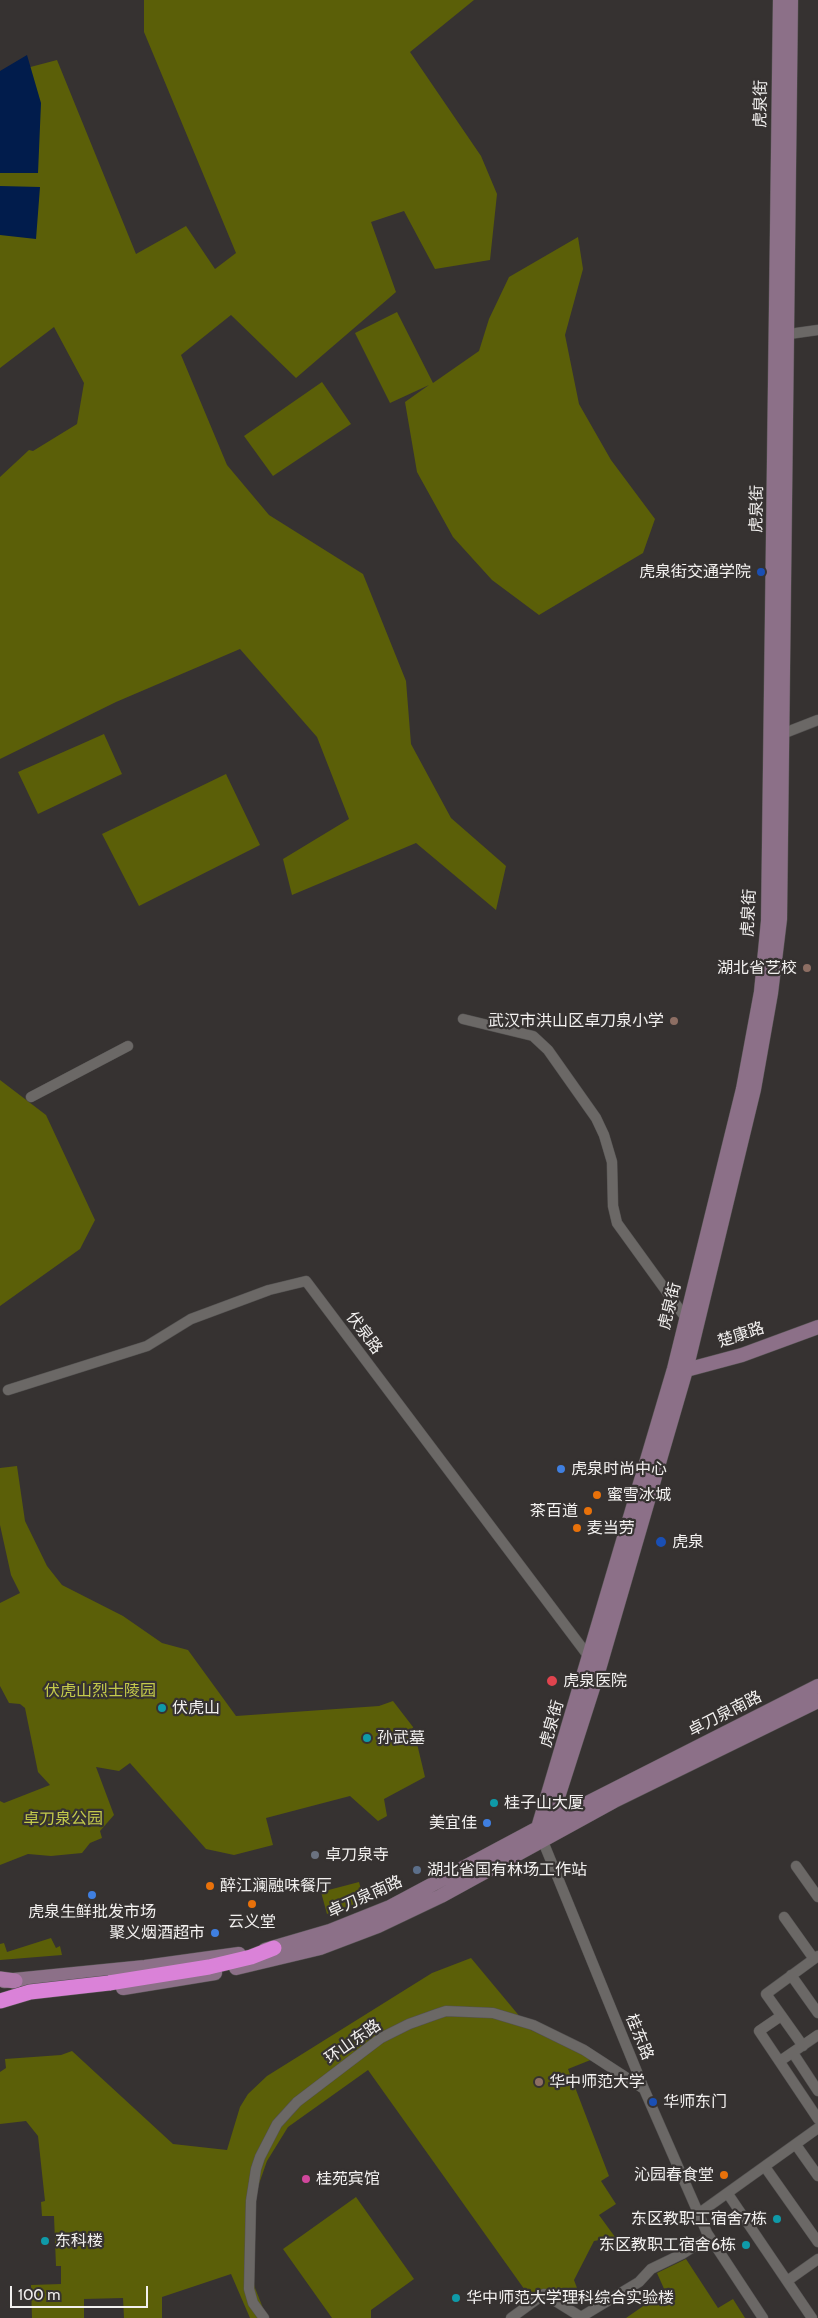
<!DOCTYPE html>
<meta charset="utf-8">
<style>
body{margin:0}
#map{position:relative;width:818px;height:2318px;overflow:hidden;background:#363231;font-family:Cabin,sans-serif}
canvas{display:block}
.scale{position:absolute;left:10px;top:2286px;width:138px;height:22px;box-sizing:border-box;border:2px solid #f2f0ef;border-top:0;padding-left:6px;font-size:15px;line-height:18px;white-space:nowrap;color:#f2f0ef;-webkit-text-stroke:4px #363231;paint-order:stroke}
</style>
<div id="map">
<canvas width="818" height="2318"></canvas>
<div class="scale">100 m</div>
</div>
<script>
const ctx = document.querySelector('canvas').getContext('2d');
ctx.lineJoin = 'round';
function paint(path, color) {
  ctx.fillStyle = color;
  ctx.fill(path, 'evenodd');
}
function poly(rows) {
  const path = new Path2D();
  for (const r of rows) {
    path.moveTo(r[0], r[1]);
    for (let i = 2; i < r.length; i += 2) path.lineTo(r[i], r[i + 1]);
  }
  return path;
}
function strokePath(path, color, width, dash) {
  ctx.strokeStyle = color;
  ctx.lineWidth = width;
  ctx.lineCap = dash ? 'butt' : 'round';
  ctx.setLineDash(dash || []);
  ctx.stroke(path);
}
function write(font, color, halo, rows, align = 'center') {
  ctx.font = font + ' Cabin,"Noto Sans SC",sans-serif';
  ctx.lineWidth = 4.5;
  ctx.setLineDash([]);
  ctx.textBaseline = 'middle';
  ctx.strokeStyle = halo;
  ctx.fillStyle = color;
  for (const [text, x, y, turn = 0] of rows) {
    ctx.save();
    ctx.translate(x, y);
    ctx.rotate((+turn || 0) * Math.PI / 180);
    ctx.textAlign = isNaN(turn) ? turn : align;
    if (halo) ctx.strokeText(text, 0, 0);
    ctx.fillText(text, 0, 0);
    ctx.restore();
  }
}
paint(poly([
 [144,0,474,0,410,52,481,156,497,194,490,260,435,269,404,211,371,222,396,292,296,378,231,315,181,355,227,465,269,515,363,574,406,681,411,744,451,818,506,866,496,910,416,843,292,895,283,859,349,819,317,737,240,649,116,702,0,759,0,477,29,450,33,451,77,424,84,383,54,327,0,368,0,75,57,60,136,254,186,226,215,269,236,253,144,32],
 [578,237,583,269,565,335,579,404,611,460,655,519,643,553,539,615,492,580,453,537,417,472,405,402,429,385,390,403,355,333,397,312,433,383,479,351,489,319,509,277],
 [322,382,351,424,273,476,244,436],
 [104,734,122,774,38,814,18,772],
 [226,774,260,845,139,906,102,834],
 [0,1080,46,1115,95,1220,80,1249,0,1306],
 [17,1466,25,1521,47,1566,62,1585,123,1616,162,1643,188,1650,236,1716,379,1706,393,1701,413,1727,425,1777,384,1799,387,1816,378,1821,350,1796,266,1818,273,1845,234,1855,206,1849,130,1763,119,1771,96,1767,114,1815,100,1831,102,1838,90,1843,82,1853,51,1856,28,1854,0,1865,0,1801,4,1803,50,1785,38,1772,25,1708,20,1704,9,1703,0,1686,0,1603,20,1593,11,1575,0,1525,0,1468],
 [359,1882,364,1901,327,1914,321,1892],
 [51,1938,56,1948,60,1946,62,1955,0,1960,0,1944,4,1943,7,1952],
 [471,1958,531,2030,593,2059,568,2069,609,2176,601,2181,616,2204,599,2215,615,2237,594,2241,574,2280,577,2288,558,2301,544,2292,532,2300,368,2070,288,2127,267,2161,248,2215,245,2237,246,2251,255,2288,267,2318,250,2318,231,2274,162,2297,162,2318,124,2318,123,2298,84,2299,84,2318,32,2318,31,2285,61,2284,61,2266,56,2266,54,2216,42,2216,41,2202,45,2201,38,2136,26,2121,0,2124,0,2072,6,2068,5,2059,61,2055,72,2051,173,2144,227,2150,240,2107,248,2094,267,2076,432,1973],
 [356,2197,414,2279,371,2310,371,2318,332,2318,283,2249],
 [686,2259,718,2308,733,2299,745,2318,626,2318,665,2291,657,2273]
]), '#5b5f08');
paint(poly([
 [27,55,41,103,38,173,0,173,0,71],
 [0,186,40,187,36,239,0,235]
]), '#011c4c');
const street = poly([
 [782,335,818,330],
 [782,734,818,720],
 [463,1019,533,1036,548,1050,596,1118,604,1135,612,1162,613,1206,617,1223,685,1317],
 [31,1097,128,1046],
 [8,1390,147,1346,191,1319,269,1290,306,1281,589,1657],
 [542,1839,644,2089,707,2233,763,2318],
 [796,1866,818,1897],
 [784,1917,814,1959],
 [791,1975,818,2013],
 [781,2016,759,2031,818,2119],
 [803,2046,766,1994,818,1956],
 [793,2053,818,2091],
 [780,2061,818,2035],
 [796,2145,818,2176],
 [765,2167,818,2242],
 [728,2194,812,2318],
 [698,2214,818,2128],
 [787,2281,818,2259],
 [264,2318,253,2303,249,2289,251,2201,256,2169,260,2157,277,2124,297,2102,381,2038,409,2024,437,2014,446,2011,493,2013,533,2025,584,2050,644,2089],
 [511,2318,544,2294,581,2317,639,2282,651,2269,682,2254,709,2237]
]);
const secondary = poly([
 [679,1369,686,1370,742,1355,818,1327],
 [550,1822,599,1669,686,1370,754,1089,771,993,780,919,791,0],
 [538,1828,674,1369,743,1089,761,992,768,921,780,0],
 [265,1950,330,1931,390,1907,538,1828,818,1686],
 [236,1968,320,1948,378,1926,441,1896,614,1801,818,1701],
 [4,1981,145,1967,239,1954],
 [123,1988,215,1973]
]);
const primary = poly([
 [0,1979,15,1981]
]);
const highway = poly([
 [109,1983,209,1967,251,1957,274,1948]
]);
strokePath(street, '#545251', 11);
strokePath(secondary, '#545251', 15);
strokePath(primary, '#545251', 16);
strokePath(highway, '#545251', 16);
strokePath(street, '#6b6866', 10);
strokePath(secondary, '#8c7088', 14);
strokePath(primary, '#ae78aa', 15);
strokePath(highway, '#da82d8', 15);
const highwayBridge = poly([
 [0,2001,30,1992,109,1983]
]);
strokePath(highwayBridge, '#545251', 16, []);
strokePath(highwayBridge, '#da82d8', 15);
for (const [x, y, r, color] of [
 [761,572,5,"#1a4fb4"],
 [807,968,5,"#8d6e63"],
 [674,1021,5,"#8d6e63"],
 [561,1469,5,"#3f7fe0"],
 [597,1495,5,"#e8710a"],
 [588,1511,5,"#e8710a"],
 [577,1528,5,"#e8710a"],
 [661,1542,6,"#1a4fb4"],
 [552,1681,6,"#e0444e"],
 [162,1708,5,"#0f9aa8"],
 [367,1738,5,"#0f9aa8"],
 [494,1803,5,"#0f9aa8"],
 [487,1823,5,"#3f7fe0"],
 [315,1855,5,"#6b7280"],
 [417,1870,5,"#5c6f8a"],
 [210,1886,5,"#e8710a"],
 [92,1895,5,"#3f7fe0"],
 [252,1904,5,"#e8710a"],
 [215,1933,5,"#3f7fe0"],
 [539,2082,5,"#8d6e63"],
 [653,2102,5,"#1a4fb4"],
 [724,2175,5,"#e8710a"],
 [306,2179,5,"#d1479c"],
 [777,2219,5,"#0f9aa8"],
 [45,2241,5,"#0f9aa8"],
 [746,2245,5,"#0f9aa8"],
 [456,2298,5,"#0f9aa8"]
]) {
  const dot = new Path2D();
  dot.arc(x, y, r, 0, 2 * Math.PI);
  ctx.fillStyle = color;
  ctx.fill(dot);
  strokePath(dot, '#363231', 2);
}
write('16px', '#f2f0ef', '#363231', [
 ["虎泉街",761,104,-89],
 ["虎泉街",757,509,-89],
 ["虎泉街",749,913,-87],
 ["虎泉街",670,1306,-76],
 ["伏泉路",364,1333,53],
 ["楚康路",741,1335,-18],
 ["卓刀泉南路",725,1714,-27],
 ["虎泉街",552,1724,-74],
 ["卓刀泉南路",365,1897,-24],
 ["桂东路",639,2037,68],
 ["环山东路",353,2042,-35]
]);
write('16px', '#f2f0ef', '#363231', [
 ["虎泉街交通学院",751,572,"right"],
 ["湖北省艺校",797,968,"right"],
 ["武汉市洪山区卓刀泉小学",664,1021,"right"],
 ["虎泉时尚中心",571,1469],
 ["蜜雪冰城",607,1495],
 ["茶百道",578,1511,"right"],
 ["麦当劳",587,1528],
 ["虎泉",672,1542],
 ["虎泉医院",563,1681],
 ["伏虎山",172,1708],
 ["孙武墓",377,1738],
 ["桂子山大厦",504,1803],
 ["美宜佳",477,1823,"right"],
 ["卓刀泉寺",325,1855],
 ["湖北省国有林场工作站",427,1870],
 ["醉江澜融味餐厅",220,1886],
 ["虎泉生鲜批发市场",92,1912,"center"],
 ["云义堂",252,1922,"center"],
 ["聚义烟酒超市",205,1933,"right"],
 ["华中师范大学",549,2082],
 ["华师东门",663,2102],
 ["沁园春食堂",714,2175,"right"],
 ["桂苑宾馆",316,2179],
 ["东区教职工宿舍7栋",767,2219,"right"],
 ["东科楼",55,2241],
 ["东区教职工宿舍6栋",736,2245,"right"],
 ["华中师范大学理科综合实验楼",466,2298]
], 'left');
write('16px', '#c4ca4b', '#363231', [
 ["伏虎山烈士陵园",100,1691],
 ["卓刀泉公园",63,1819]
]);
</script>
